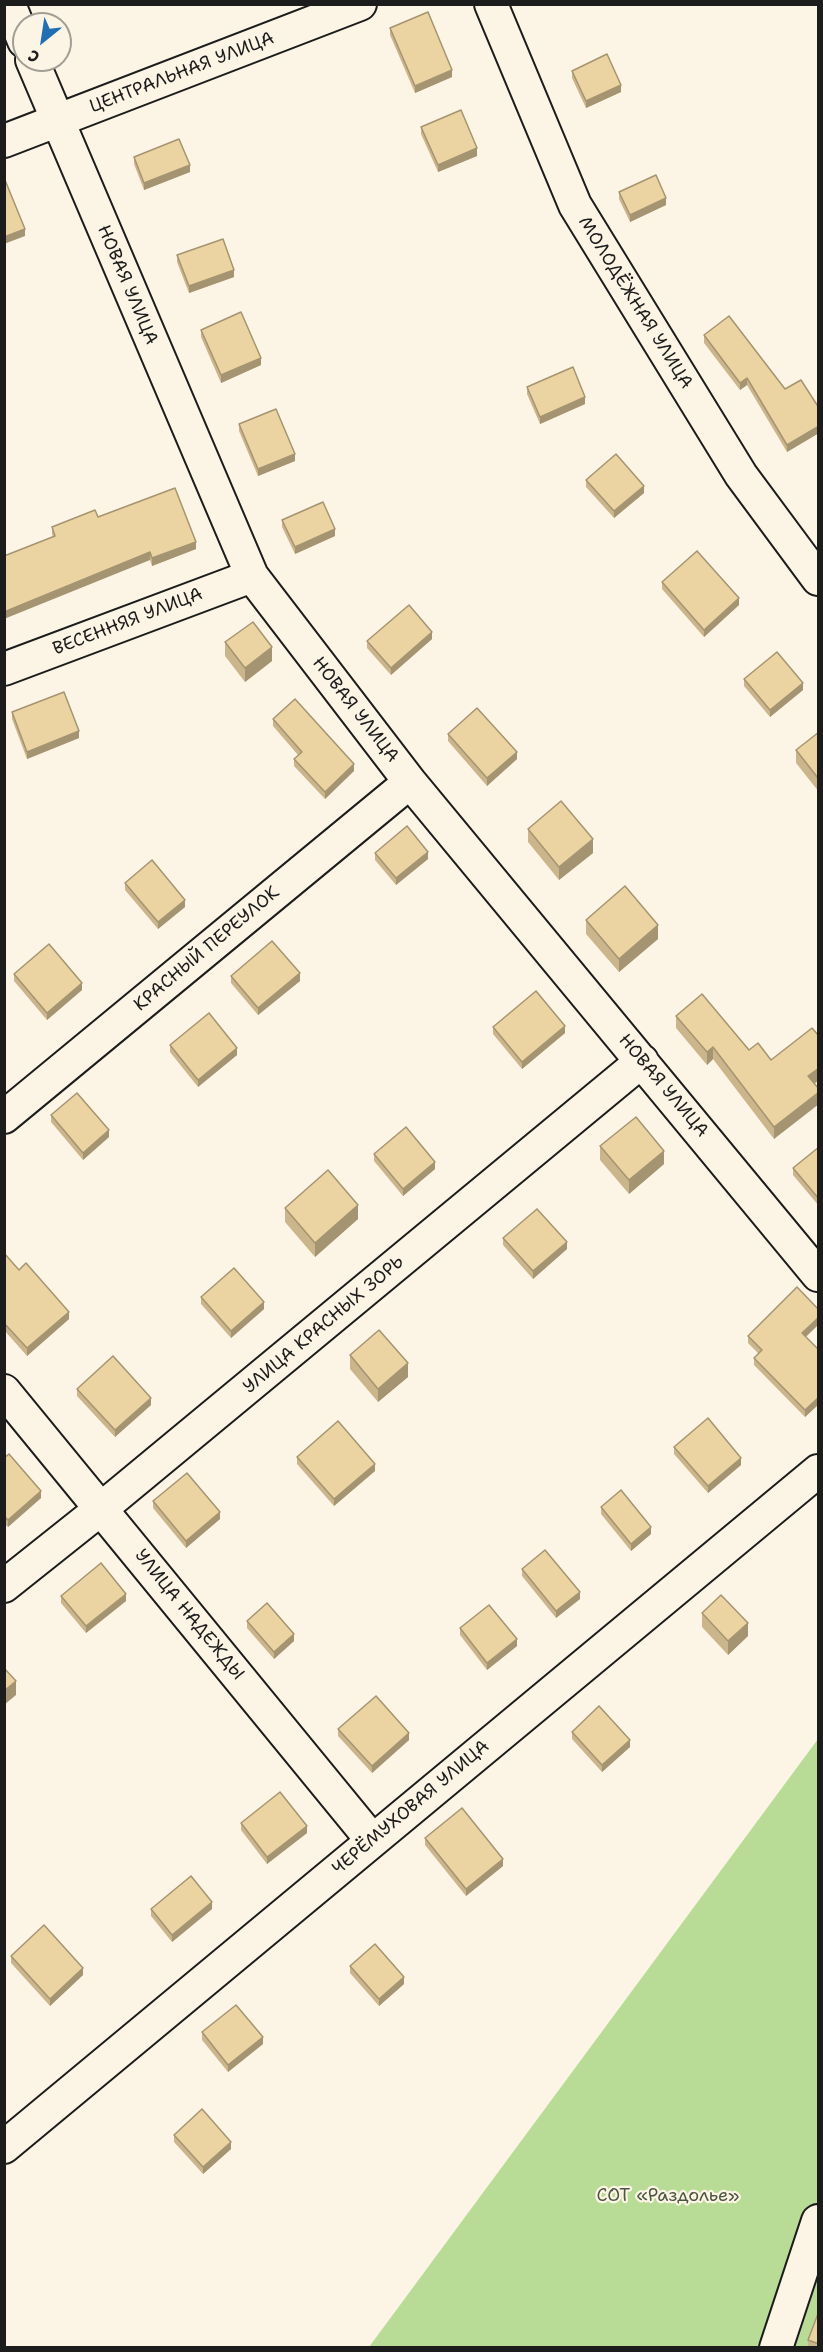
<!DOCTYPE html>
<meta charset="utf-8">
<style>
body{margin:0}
#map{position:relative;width:823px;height:2352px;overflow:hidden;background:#fcf5e5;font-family:"Shantell Sans",sans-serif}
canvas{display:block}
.frame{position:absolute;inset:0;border:6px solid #1c1c1c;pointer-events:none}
.north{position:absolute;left:12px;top:12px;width:60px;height:60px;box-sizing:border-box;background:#fcf5e5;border:2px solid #a29e95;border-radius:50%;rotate:210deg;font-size:16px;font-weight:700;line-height:24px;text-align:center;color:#1c1c1c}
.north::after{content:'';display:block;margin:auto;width:21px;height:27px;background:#1f6fb2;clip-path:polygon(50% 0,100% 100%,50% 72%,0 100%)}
</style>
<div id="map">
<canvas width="823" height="2352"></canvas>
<div class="frame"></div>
<div class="north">С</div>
</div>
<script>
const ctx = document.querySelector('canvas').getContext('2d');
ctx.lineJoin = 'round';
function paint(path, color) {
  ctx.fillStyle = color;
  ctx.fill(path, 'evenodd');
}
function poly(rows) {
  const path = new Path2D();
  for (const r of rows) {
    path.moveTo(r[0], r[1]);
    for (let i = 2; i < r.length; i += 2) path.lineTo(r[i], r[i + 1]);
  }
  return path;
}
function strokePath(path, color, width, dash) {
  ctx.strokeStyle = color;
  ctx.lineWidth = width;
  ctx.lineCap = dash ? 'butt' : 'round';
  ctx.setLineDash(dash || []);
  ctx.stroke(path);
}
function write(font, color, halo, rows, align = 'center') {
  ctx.font = font + ' "Shantell Sans",sans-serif';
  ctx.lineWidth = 4.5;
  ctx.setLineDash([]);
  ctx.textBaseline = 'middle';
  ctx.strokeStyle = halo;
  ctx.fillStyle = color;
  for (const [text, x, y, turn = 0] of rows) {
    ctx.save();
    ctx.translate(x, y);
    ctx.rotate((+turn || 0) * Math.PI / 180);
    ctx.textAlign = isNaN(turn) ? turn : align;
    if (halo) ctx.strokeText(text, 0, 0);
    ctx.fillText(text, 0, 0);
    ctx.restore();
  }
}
paint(poly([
 [818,1739,818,2347,369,2347]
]), '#b8dc96');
const minor = poly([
 [9,4,24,41],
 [491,4,575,205,741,475,818,579],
 [32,60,252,576,410,782,818,1275],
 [4,141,360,4],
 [4,669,252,576],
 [4,1117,410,782],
 [4,1391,372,1840],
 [4,1586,102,1508,642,1061],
 [4,2147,818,1471],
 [776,2348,818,2221]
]);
strokePath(minor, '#1c1c1c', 36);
strokePath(minor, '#fcf5e5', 32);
paint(poly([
 [390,28,452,77,415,93,390,35],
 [572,71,621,92,586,108,572,78],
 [421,127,477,156,438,172,421,134],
 [134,157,190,172,144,190,134,164],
 [619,192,666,205,630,222,619,199],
 [177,255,234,277,189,293,177,262],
 [201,330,261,365,221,383,201,337],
 [704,335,785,389,819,408,819,433,787,452,747,385,740,390,704,343],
 [527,387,585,404,540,424,527,394],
 [239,424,295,461,258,476,239,431],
 [586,480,644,493,614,518,586,487],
 [98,517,196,549,152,566,150,560,53,537,52,534,52,527],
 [282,520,335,536,295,554,282,527],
 [662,582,739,605,704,637,662,589],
 [432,639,391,675,367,648,367,641],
 [225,642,272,661,245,682,225,656],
 [744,679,803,690,770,717,744,686],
 [12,712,79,738,27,759,12,719],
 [273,719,354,771,325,799,294,766,294,759,298,755,273,726],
 [819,732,819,792,796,763,796,750],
 [448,734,517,759,487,786,448,741],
 [528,829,593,853,559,880,528,842],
 [375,853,428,859,396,885,375,860],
 [125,883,185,907,158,929,125,890],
 [586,920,658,939,619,972,586,934],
 [14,974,82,990,47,1020,14,981],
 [231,976,300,981,258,1015,231,983],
 [676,1016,771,1060,819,1036,819,1080,814,1084,774,1139,713,1059,707,1065,676,1028],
 [493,1027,565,1033,522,1069,493,1034],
 [170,1045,237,1055,198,1087,170,1052],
 [51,1115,109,1137,83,1160,51,1122],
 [600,1146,664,1164,629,1194,600,1160],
 [819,1147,819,1206,793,1175,793,1168],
 [374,1154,435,1169,403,1196,374,1161],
 [285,1208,358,1219,315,1257,285,1222],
 [503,1238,567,1249,533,1279,503,1245],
 [4,1253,19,1270,69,1319,27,1356,4,1330],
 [201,1297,264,1309,231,1338,201,1304],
 [819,1310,819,1324,806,1337,819,1350,819,1404,805,1417,754,1365,754,1358,759,1354,748,1343,748,1336],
 [350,1355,408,1377,378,1402,350,1369],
 [77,1389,151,1405,115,1437,77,1396],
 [674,1447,741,1465,708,1493,674,1454],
 [297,1457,375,1471,334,1506,297,1464],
 [4,1458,41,1498,8,1527,4,1524],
 [153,1501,220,1519,186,1548,153,1508],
 [601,1507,651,1534,631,1551,601,1514],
 [522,1569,580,1599,556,1618,522,1576],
 [61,1596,126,1601,86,1633,61,1603],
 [702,1613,748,1636,728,1655,702,1627],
 [247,1621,294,1641,274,1659,247,1628],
 [460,1628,517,1646,487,1670,460,1635],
 [338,1729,409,1740,372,1773,338,1736],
 [572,1732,630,1747,602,1772,572,1739],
 [241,1823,307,1833,267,1864,241,1830],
 [425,1838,503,1866,466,1896,425,1845],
 [151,1909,212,1909,172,1942,151,1916],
 [11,1956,83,1975,50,2006,11,1963],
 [350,1966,404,1984,379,2006,350,1973],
 [202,2032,263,2044,228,2072,202,2040],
 [174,2135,231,2149,203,2174,174,2142],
 [819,2311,819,2348,808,2348,808,2340]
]), '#cbb68b');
paint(poly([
 [452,70,452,77,415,93,415,86],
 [621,85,621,92,586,108,586,101],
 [477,148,477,156,438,172,438,165],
 [190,165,190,172,144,190,144,183],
 [666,198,666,205,630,222,630,215],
 [25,229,25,236,4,244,4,237],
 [234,270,234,277,189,293,189,286],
 [261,358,261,365,221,383,221,375],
 [747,378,747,385,740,390,740,383],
 [585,397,585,404,540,424,540,417],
 [819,426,819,433,787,452,787,445],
 [295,454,295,461,258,476,258,469],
 [644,486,644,493,614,518,614,511],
 [335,529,335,536,295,554,295,547],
 [196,542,196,549,152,566,152,558],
 [150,552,150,560,4,619,4,612],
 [739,598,739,605,704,637,704,630],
 [432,632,432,639,391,675,391,668],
 [272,647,272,661,245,682,245,668],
 [803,683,803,690,770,717,770,710],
 [79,731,79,738,27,759,27,752],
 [517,752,517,759,487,786,487,778],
 [354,764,354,771,325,799,325,792],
 [593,839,593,853,559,880,559,867],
 [428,852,428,859,396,885,396,878],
 [185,900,185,907,158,929,158,922],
 [658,925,658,939,619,972,619,959],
 [300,973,300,981,258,1015,258,1008],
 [82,983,82,990,47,1020,47,1013],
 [565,1026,565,1033,522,1069,522,1062],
 [713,1047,713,1059,707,1065,707,1052],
 [237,1048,237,1055,198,1087,198,1080],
 [819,1068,819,1080,808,1088,808,1076],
 [819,1092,819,1104,774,1139,774,1127],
 [109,1130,109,1137,83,1160,83,1153],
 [664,1151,664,1164,629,1194,629,1180],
 [435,1162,435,1169,403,1196,403,1189],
 [358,1205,358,1219,315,1257,315,1243],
 [567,1242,567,1249,533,1279,533,1271],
 [264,1302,264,1309,231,1338,231,1331],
 [69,1312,69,1319,27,1356,27,1348],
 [819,1317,819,1324,802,1340,802,1333],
 [408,1363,408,1377,378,1402,378,1389],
 [819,1397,819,1404,805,1417,805,1410],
 [151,1398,151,1405,115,1437,115,1430],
 [741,1458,741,1465,708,1493,708,1486],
 [375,1464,375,1471,334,1506,334,1499],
 [41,1491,41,1498,8,1527,8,1520],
 [220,1512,220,1519,186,1548,186,1541],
 [651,1527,651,1534,631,1551,631,1544],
 [580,1592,580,1599,556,1618,556,1611],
 [126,1594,126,1601,86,1633,86,1626],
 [748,1623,748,1636,728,1655,728,1641],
 [294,1634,294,1641,274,1659,274,1652],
 [517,1639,517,1646,487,1670,487,1663],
 [16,1681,16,1695,4,1705,4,1691],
 [409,1733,409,1740,372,1773,372,1766],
 [630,1740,630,1747,602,1772,602,1765],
 [307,1826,307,1833,267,1864,267,1857],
 [503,1859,503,1866,466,1896,466,1889],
 [212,1902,212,1909,172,1942,172,1935],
 [83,1968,83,1975,50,2006,50,1999],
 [404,1977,404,1984,379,2006,379,1999],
 [263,2037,263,2044,228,2072,228,2065],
 [231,2142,231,2149,203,2174,203,2167]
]), '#a59471');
const building = poly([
 [428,12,452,70,415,86,390,28,428,12],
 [607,54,621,85,586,101,572,71,607,54],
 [461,110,477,148,438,165,421,127,461,110],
 [179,139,190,165,144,183,134,157,179,139],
 [656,175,666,198,630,215,619,192,656,175],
 [5,180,25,229,4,237,4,181,5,180],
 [223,239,234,270,189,286,177,255,223,239],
 [241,312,261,358,221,375,201,330,241,312],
 [729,316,785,389,801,380,819,408,819,426,787,445,747,378,740,383,704,335,729,316],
 [573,367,585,397,540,417,527,387,573,367],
 [276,409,295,454,258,469,239,424,276,409],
 [616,454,644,486,614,511,586,480,616,454],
 [175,488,196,542,152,558,150,552,4,612,4,556,55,536,52,527,95,510,98,517,175,488],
 [323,502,335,529,295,547,282,520,323,502],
 [697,551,739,598,704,630,662,582,697,551],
 [409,605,432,632,391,668,367,641,409,605],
 [253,622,272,647,245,668,225,642,253,622],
 [777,652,803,683,770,710,744,679,777,652],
 [64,692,79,731,27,752,12,712,64,692],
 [295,699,354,764,325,792,294,759,302,752,273,719,295,699],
 [477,708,517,752,487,778,448,734,477,708],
 [819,732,819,778,818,778,796,750,819,732],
 [561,801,593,839,559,867,528,829,561,801],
 [407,826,428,852,396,878,375,853,407,826],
 [152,860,185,900,158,922,125,883,152,860],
 [625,886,658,925,619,959,586,920,625,886],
 [272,941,300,973,258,1008,231,976,272,941],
 [49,944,82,983,47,1013,14,974,49,944],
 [536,991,565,1026,522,1062,493,1027,536,991],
 [702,994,749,1050,758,1043,771,1060,812,1028,819,1036,819,1068,808,1076,819,1089,819,1092,774,1127,713,1047,707,1052,676,1016,702,994],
 [209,1013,237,1048,198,1080,170,1045,209,1013],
 [77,1093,109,1130,83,1153,51,1115,77,1093],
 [636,1117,664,1151,629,1180,600,1146,636,1117],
 [406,1127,435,1162,403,1189,374,1154,406,1127],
 [819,1147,819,1199,793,1168,819,1147],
 [328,1170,358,1205,315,1243,285,1208,328,1170],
 [537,1209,567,1242,533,1271,503,1238,537,1209],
 [4,1253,19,1270,26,1263,69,1312,27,1348,4,1323,4,1253],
 [234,1268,264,1302,231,1331,201,1297,234,1268],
 [797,1287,819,1310,819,1317,802,1333,819,1350,819,1397,805,1410,754,1358,762,1350,748,1336,797,1287],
 [379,1330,408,1363,378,1389,350,1355,379,1330],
 [113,1356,151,1398,115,1430,77,1389,113,1356],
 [708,1418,741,1458,708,1486,674,1447,708,1418],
 [338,1421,375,1464,334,1499,297,1457,338,1421],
 [9,1454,41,1491,8,1520,4,1516,4,1458,9,1454],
 [187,1473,220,1512,186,1541,153,1501,187,1473],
 [621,1490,651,1527,631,1544,601,1507,621,1490],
 [545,1550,580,1592,556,1611,522,1569,545,1550],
 [101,1563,126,1594,86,1626,61,1596,101,1563],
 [721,1595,748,1623,728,1641,702,1613,721,1595],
 [267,1603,294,1634,274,1652,247,1621,267,1603],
 [489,1605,517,1639,487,1663,460,1628,489,1605],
 [4,1668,16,1681,4,1691,4,1668],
 [376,1696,409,1733,372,1766,338,1729,376,1696],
 [599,1706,630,1740,602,1765,572,1732,599,1706],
 [280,1792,307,1826,267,1857,241,1823,280,1792],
 [462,1808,503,1859,466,1889,425,1838,462,1808],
 [191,1876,212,1902,172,1935,151,1909,191,1876],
 [44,1925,83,1968,50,1999,11,1956,44,1925],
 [375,1944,404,1977,379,1999,350,1966,375,1944],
 [236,2005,263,2037,228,2065,202,2032,236,2005],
 [202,2109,231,2142,203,2167,174,2135,202,2109],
 [819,2311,819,2344,808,2340,819,2311]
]);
paint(building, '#ecd4a2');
strokePath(building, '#a59471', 1.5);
write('18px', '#1c1c1c', '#fcf5e5', [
 ["ЦЕНТРАЛЬНАЯ УЛИЦА",182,73,-21],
 ["НОВАЯ УЛИЦА",127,285,67],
 ["МОЛОДЁЖНАЯ УЛИЦА",635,303,58],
 ["ВЕСЕННЯЯ УЛИЦА",128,622,-21],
 ["НОВАЯ УЛИЦА",355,710,52],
 ["КРАСНЫЙ ПЕРЕУЛОК",207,949,-40],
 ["НОВАЯ УЛИЦА",663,1086,50],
 ["УЛИЦА КРАСНЫХ ЗОРЬ",324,1325,-40],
 ["УЛИЦА НАДЕЖДЫ",189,1615,51],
 ["ЧЕРЁМУХОВАЯ УЛИЦА",411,1808,-40]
]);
write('18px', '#4b5641', '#fcf5e5', [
 ["СОТ «Раздолье»",668,2196]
]);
</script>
